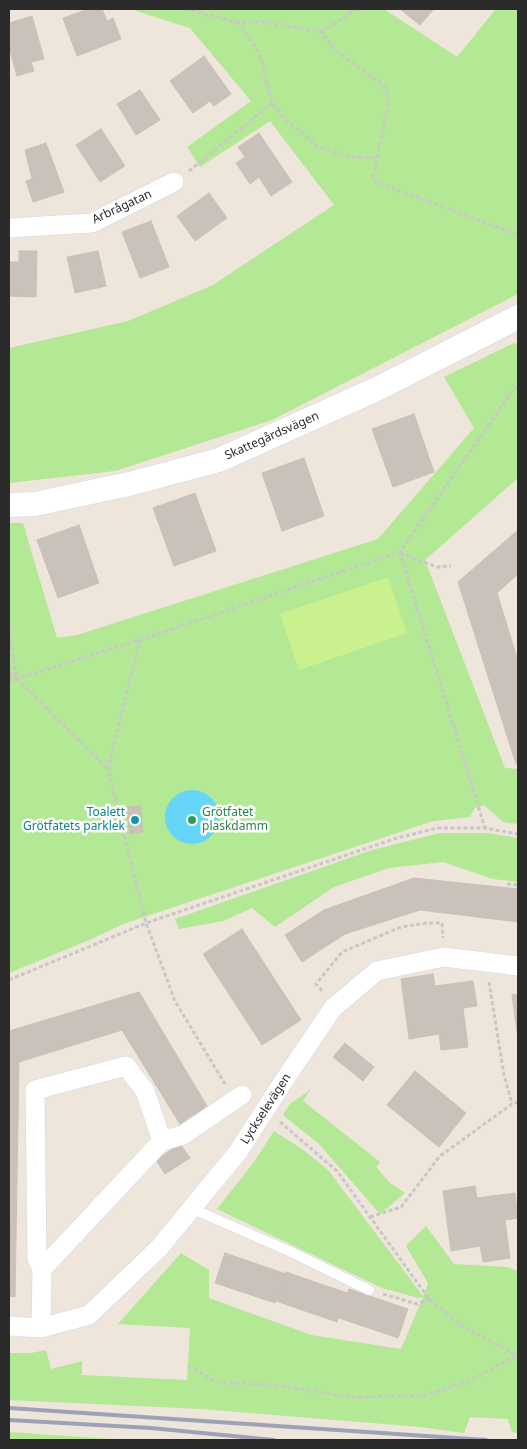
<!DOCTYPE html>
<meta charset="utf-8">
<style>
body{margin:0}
#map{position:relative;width:527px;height:1449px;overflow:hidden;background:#eee5db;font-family:"Noto Sans",sans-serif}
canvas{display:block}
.frame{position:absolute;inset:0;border:10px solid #2b2b2b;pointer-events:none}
</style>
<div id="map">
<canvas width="527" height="1449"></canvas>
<div class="frame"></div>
</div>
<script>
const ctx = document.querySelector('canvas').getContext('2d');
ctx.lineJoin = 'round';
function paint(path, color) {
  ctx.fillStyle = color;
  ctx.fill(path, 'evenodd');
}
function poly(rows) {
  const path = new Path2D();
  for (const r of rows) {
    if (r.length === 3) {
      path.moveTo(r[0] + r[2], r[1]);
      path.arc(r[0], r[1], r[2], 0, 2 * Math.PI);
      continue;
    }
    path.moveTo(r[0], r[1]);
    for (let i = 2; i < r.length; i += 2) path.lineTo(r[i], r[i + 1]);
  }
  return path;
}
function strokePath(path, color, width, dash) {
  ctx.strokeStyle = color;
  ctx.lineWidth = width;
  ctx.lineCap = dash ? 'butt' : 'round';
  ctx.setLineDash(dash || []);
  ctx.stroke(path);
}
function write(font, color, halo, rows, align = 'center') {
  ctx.font = font + ' "Noto Sans",sans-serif';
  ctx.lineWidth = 5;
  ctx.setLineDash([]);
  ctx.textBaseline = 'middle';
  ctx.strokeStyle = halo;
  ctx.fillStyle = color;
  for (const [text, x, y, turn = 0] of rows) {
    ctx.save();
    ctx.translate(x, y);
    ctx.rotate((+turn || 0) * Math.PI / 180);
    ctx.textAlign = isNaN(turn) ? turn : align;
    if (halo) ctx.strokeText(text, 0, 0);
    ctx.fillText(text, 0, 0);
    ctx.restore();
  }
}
paint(poly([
 [130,9,384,9,457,57,496,9,518,9,518,294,272,420,115,471,9,483,9,348,128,321,213,285,334,205,270,121,200,167,187,147,251,101,190,28],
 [514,343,518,344,518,478,425,560,505,768,518,769,518,824,503,822,484,805,475,808,470,817,433,821,123,924,94,938,9,973,9,523,23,523,57,638,77,635,378,539,474,428,444,377],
 [440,833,488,833,518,838,518,882,493,879,443,862,389,868,334,887,275,927,252,908,223,921,179,929,175,919,372,850],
 [310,1090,303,1101,380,1162,376,1167,390,1183,405,1193,380,1214,319,1144,283,1115,290,1104],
 [274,1131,302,1149,328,1170,423,1296,428,1283,406,1246,426,1226,454,1264,507,1267,518,1271,518,1433,512,1432,508,1419,470,1417,464,1433,420,1427,201,1409,9,1400,9,1353,31,1353,46,1350,51,1369,82,1361,82,1375,187,1380,190,1328,118,1324,181,1253,209,1270,209,1298,311,1335,401,1349,423,1297,418,1298,382,1288,217,1209,254,1162],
 [9,1432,125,1440,9,1440]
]), '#b3e894');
paint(poly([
 [388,577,407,633,299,670,280,614]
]), '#caf18e');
paint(poly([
 [192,817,27]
]), '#66d6f8');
const building = poly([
 [88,9,102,9,107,21,113,18,121,39,77,56,63,18,88,9],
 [400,9,434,9,420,25,400,9],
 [32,16,44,59,31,62,34,71,17,76,9,47,9,23,32,16],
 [204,56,231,94,214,106,210,101,193,113,170,81,204,56],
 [140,90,160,120,136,135,117,104,140,90],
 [101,129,125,166,100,182,76,145,101,129],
 [259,133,292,182,271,196,259,177,250,184,236,163,245,157,238,147,259,133],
 [46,143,64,192,33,202,26,181,32,179,25,150,46,143],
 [209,193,227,218,195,241,177,216,209,193],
 [151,221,169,267,140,278,122,232,151,221],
 [19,251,37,251,36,297,9,296,9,262,19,262,19,251],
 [98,251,106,286,75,293,67,257,98,251],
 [414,414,434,472,393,487,372,429,414,414],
 [304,458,324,516,282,531,262,473,304,458],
 [195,493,216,551,174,566,153,508,195,493],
 [79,525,99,583,58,598,37,540,79,525],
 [518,530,518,574,497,593,518,661,518,763,516,764,458,582,518,530],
 [140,806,143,832,130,834,126,807,140,806],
 [414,878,518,889,518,922,420,910,345,934,302,962,285,935,324,910,414,878],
 [242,929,301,1020,262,1045,203,954,242,929],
 [433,974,435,986,473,981,477,1006,463,1008,468,1047,441,1050,439,1034,409,1039,401,979,433,974],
 [139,992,207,1106,180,1124,122,1030,19,1062,15,1297,9,1296,9,1031,139,992],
 [518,994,518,1039,512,995,518,994],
 [345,1043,374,1067,363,1081,333,1057,345,1043],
 [415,1071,466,1113,439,1147,387,1105,415,1071],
 [180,1144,190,1158,165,1174,156,1160,180,1144],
 [475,1186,477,1198,515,1193,518,1218,505,1220,510,1258,483,1262,480,1246,451,1251,443,1191,475,1186],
 [225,1253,286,1274,275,1303,215,1283,225,1253],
 [286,1272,347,1293,337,1322,276,1301,286,1272],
 [349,1289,408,1309,398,1338,339,1318,349,1289]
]);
paint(building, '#c9c2bb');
strokePath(building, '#c9c1b5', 1);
const service = poly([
 [193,1209,289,1251,369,1290]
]);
const minor = poly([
 [9,228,92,223,174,182],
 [285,1079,333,1008,377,971,444,957,518,966],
 [162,1141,183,1135,242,1095],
 [9,1326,41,1328,89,1315,159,1248,238,1152],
 [41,1328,42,1269,162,1141,145,1091,126,1066,35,1090,37,1259,42,1269]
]);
const tertiary = poly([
 [9,505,35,504,129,484,219,460,379,388,518,317]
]);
strokePath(service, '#d1d5e5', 11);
strokePath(minor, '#d1d5e5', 20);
strokePath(tertiary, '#d1d5e5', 25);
strokePath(poly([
 [185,9,237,22,264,22,321,32,336,51,385,87,389,100,373,177,376,182,518,235],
 [238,22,260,54,272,103,286,120,317,146,348,157,378,158],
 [321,32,357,9],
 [189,171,272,103],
 [400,552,485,828],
 [400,553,437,567,451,566],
 [9,627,16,678,108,769],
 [140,640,108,769,146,923,175,1001,225,1084],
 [9,673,16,678],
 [9,681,140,640,400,552,513,390,518,386],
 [507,884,518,885],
 [9,980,146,923,394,839,437,828,485,828,518,834],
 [489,982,504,1075,512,1104],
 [322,991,316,984,342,952,401,927,427,923,442,923,443,938],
 [280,1122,337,1171,429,1299,464,1327,518,1356],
 [370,1217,401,1207,440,1156,512,1104,518,1102],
 [383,1294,417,1304,429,1299],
 [188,1366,217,1382,282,1386,350,1397,423,1396,469,1381,516,1356]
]), '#c8c8c8', 3, [4, 2.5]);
strokePath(service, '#fff', 10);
strokePath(minor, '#fff', 19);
strokePath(tertiary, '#fff', 24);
strokePath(poly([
 [9,1408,486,1440],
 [9,1420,151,1428,274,1440]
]), '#9ea2b6', 4);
const minorBridge = poly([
 [238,1152,285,1079]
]);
strokePath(minorBridge, '#d1d5e5', 20, []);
strokePath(minorBridge, '#fff', 19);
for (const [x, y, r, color] of [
 [135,820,5,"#0f9aa8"],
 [192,820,5,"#2e9e5b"]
]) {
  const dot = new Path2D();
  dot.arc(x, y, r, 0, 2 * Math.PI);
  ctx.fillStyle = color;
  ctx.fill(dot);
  strokePath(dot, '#fff', 2);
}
write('12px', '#2b2b2b', '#fff', [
 ["Arbrågatan",122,207,-25],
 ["Skattegårdsvägen",272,436,-24],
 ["Lyckselevägen",266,1109,-57]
]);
write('12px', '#0d838f', '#fff', [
 ["Toalett",125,813],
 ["Grötfatets parklek",125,827]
], 'right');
write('12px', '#27864d', '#fff', [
 ["Grötfatet",202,813],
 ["plaskdamm",202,827]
], 'left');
</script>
